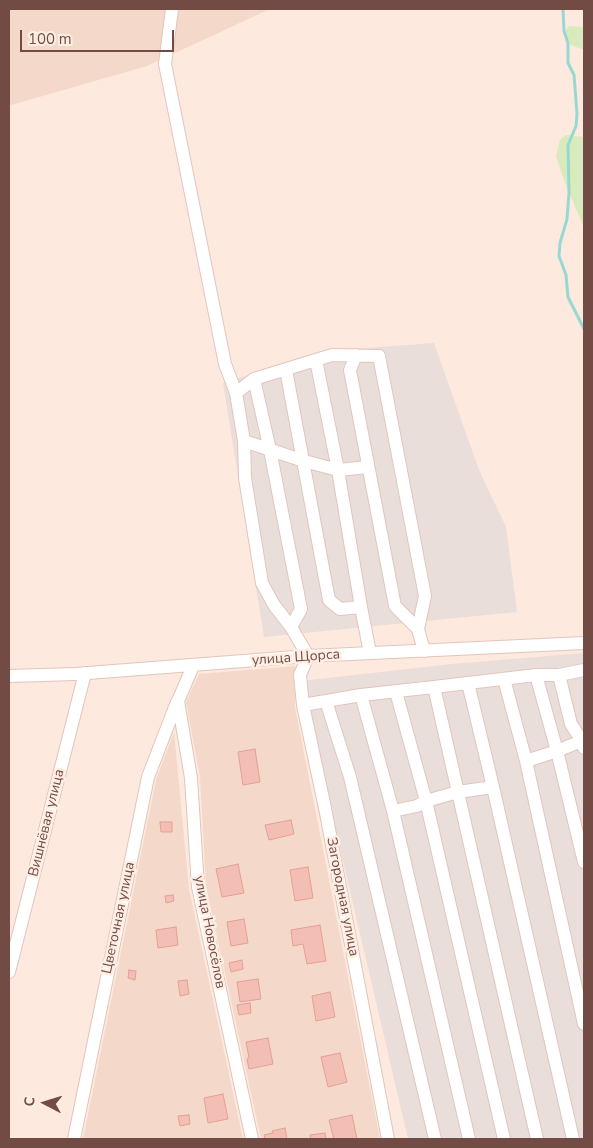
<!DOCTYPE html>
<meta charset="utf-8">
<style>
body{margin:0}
#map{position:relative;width:593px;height:1148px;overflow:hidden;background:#fde9dd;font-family:"Nunito Sans",sans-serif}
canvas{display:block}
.frame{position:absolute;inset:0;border:10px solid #724b45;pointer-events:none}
.north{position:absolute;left:20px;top:1078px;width:50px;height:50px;-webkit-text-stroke:4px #ffeee4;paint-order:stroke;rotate:275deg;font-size:14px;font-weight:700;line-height:20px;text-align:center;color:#724b45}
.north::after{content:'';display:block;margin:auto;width:18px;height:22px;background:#724b45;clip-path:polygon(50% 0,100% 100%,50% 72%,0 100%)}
.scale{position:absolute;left:20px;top:30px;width:154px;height:22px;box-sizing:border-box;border:2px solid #724b45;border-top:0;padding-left:6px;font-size:15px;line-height:18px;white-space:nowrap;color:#724b45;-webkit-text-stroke:4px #ffeee4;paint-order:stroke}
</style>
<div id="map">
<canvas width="593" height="1148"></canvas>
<div class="frame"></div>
<div class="north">С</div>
<div class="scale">100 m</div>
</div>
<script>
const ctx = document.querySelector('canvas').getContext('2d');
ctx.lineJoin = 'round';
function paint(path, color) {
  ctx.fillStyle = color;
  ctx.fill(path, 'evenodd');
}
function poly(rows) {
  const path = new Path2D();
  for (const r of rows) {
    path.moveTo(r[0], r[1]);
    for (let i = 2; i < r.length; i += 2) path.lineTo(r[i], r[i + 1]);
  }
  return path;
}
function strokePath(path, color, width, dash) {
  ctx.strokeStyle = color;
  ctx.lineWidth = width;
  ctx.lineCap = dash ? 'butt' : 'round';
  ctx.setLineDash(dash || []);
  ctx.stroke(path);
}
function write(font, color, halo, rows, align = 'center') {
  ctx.font = font + ' "Nunito Sans",sans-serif';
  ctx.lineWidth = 5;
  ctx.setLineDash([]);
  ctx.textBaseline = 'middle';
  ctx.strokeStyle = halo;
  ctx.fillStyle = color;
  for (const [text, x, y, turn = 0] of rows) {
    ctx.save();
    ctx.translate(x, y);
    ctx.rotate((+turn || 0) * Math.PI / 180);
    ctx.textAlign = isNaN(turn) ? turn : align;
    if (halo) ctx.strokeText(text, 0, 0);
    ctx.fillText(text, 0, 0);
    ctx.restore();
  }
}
paint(poly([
 [9,9,270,9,147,66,15,104,9,105],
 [295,666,295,707,380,1139,261,1139,206,886,200,777,186,702,199,674],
 [174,732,189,889,243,1139,83,1139,156,780]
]), '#f4d9cb');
paint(poly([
 [434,343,479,470,506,527,517,612,264,637,223,383,325,351],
 [584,653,584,1139,408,1139,301,681,452,664]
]), '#eadeda');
paint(poly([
 [570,26,584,27,584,50,571,45,566,38,564,31],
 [566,135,584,137,584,228,564,180,556,156,560,140]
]), '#d9eabc');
strokePath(poly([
 [563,9,564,31,568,43,568,63,574,75,577,114,576,126,568,145,569,193,567,219,560,243,559,256,566,275,568,297,584,329]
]), '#98d8d3', 3);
const building = poly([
 [255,749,260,782,243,785,238,752,255,749],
 [291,820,294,834,269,840,265,825,291,820],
 [160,822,172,822,172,832,161,832,160,822],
 [238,864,244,893,222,897,216,869,238,864],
 [308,867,313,898,295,901,290,870,308,867],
 [173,895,174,901,166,903,165,896,173,895],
 [244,919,248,943,231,946,227,922,244,919],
 [320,925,326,961,307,964,303,944,293,946,291,930,320,925],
 [176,927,178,945,158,948,156,930,176,927],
 [242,960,243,969,231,972,229,963,242,960],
 [129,970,136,971,135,980,128,978,129,970],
 [258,979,261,999,240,1002,237,982,258,979],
 [187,980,189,994,180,996,178,981,187,980],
 [330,992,335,1017,316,1021,312,996,330,992],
 [250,1003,251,1013,239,1015,237,1005,250,1003],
 [268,1038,273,1064,249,1069,247,1059,249,1058,246,1042,268,1038],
 [340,1053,347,1082,328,1087,321,1057,340,1053],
 [223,1094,228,1119,208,1123,204,1098,223,1094],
 [189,1115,190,1124,180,1126,178,1116,189,1115],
 [352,1115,357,1139,334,1139,329,1120,352,1115],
 [285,1128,287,1139,265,1139,264,1135,273,1133,272,1131,285,1128],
 [325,1133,326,1139,311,1139,310,1135,325,1133]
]);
paint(building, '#f3beb4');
strokePath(building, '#e6a094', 1);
const minor = poly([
 [172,9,165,64,225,364,236,393],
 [356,355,350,370,395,606,418,629],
 [316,360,338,470,361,607,370,653],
 [286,370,329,600,340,609,361,607],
 [254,379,270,450,301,609,291,627,308,656,300,675,303,705,325,808,388,1139],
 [244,441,304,461,338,470,368,467],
 [291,627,274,605,262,583,245,478,244,441,236,393,254,379,332,355,379,356,425,596,418,629,424,651],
 [193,666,178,701,191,778,198,887,252,1139],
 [536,675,557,751,584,862],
 [559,675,571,724,582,741,584,748],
 [9,676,75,674,308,656,584,643],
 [504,679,526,761,557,751,584,740],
 [468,683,493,787,573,1139],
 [434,687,537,1139],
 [396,692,426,801,504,1139],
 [361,695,393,811,469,1139],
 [326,701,350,777,435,1139],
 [303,705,361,695,434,687,536,675,559,675,584,670],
 [526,761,584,1024],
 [393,811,417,806,426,801,458,792,493,787],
 [9,972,85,673],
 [74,1139,148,777,177,702]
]);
strokePath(minor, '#e2c5bc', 14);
strokePath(minor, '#fff', 12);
write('14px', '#724b45', '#ffeee4', [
 ["улица Щорса",296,658,-4],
 ["Вишнёвая улица",47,823,-76],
 ["Загородная улица",342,897,79],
 ["Цветочная улица",119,918,-78],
 ["улица Новосёлов",209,932,79]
]);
</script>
